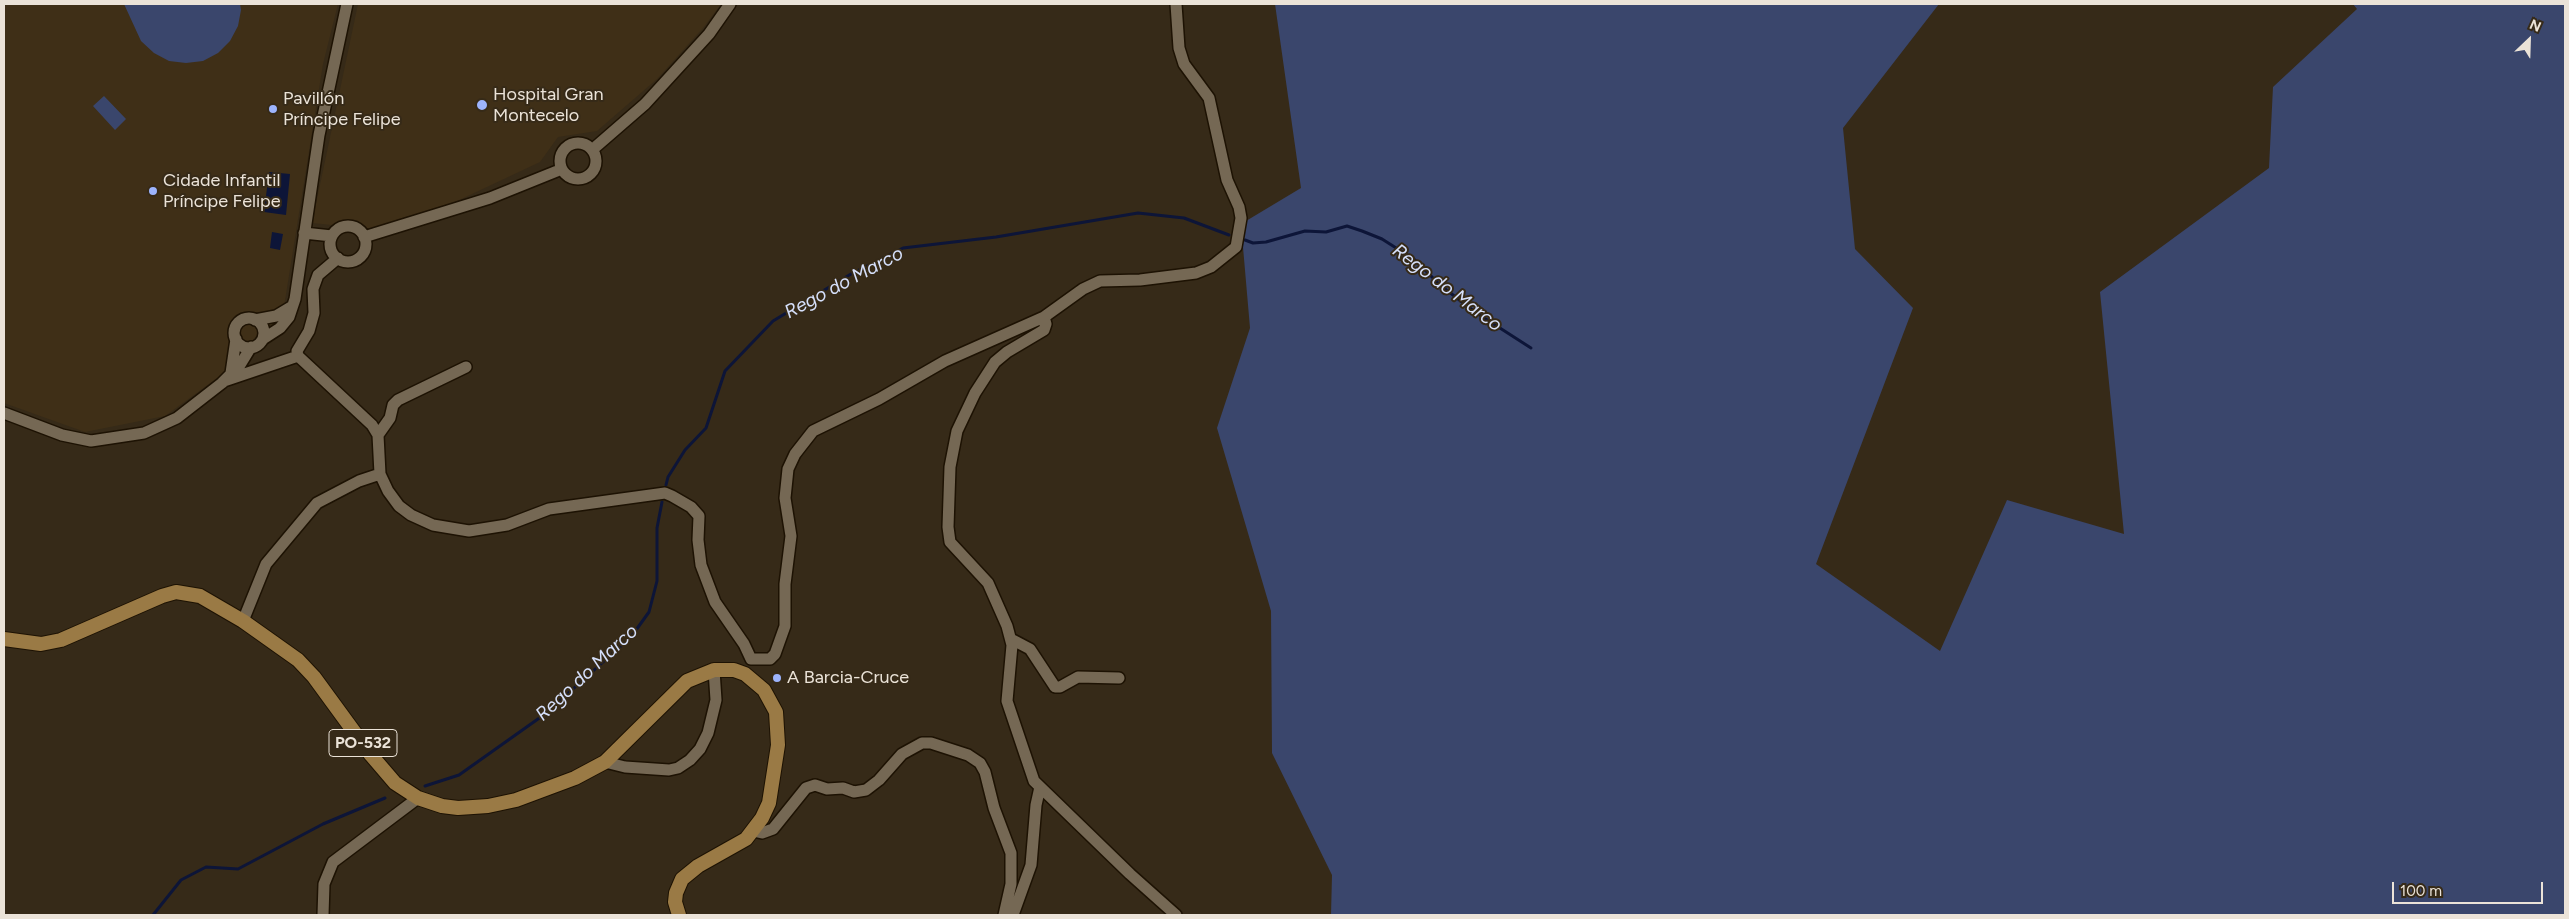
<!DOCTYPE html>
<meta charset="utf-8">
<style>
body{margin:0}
#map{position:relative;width:2569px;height:919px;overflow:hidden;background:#362a18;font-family:Figtree,sans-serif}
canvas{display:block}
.frame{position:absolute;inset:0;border:5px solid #ebe3d8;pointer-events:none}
.north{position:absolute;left:2504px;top:15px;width:50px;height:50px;-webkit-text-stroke:4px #362a18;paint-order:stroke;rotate:24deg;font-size:14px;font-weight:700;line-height:20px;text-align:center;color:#ebe3d8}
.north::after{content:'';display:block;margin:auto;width:18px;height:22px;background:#ebe3d8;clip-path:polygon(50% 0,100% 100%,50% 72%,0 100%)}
.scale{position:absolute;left:2392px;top:882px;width:151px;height:22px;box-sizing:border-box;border:2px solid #ebe3d8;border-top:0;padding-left:6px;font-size:15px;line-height:18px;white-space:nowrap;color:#ebe3d8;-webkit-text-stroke:4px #362a18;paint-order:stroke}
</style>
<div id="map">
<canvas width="2569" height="919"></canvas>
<div class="frame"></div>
<div class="north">N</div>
<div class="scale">100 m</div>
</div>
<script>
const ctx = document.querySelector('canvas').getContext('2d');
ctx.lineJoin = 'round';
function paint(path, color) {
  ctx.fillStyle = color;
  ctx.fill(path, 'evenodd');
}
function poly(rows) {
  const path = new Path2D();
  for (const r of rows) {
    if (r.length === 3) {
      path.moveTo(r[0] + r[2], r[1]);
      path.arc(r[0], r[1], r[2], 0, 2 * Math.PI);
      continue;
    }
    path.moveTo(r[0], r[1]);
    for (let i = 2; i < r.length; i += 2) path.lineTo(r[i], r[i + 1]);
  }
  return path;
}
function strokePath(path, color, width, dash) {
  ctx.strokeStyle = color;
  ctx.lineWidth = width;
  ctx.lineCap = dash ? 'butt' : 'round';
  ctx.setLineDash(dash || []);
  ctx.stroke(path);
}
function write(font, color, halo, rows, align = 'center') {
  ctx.font = font + ' Figtree,sans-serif';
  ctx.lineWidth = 4;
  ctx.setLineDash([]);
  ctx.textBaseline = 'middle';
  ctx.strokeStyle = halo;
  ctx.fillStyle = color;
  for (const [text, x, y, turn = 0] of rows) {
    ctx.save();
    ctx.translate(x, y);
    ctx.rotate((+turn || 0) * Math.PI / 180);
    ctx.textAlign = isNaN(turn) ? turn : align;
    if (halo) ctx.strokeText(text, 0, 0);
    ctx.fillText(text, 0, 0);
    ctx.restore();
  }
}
paint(poly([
 [4,4,338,4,323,64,282,319,263,329,220,376,165,416,85,432,4,403],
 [358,4,721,4,703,28,657,79,597,131,558,137,540,162,438,210,371,229,312,223]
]), '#3f2f17');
paint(poly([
 [124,4,240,4,241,10,238,26,230,41,218,53,203,61,186,63,169,61,154,53,141,41],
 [1275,4,1939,4,1843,128,1855,249,1913,308,1816,564,1940,651,2007,500,2124,534,2100,292,2269,168,2273,87,2357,9,2353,4,2565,4,2565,915,1331,915,1332,875,1272,753,1271,611,1217,428,1250,328,1241,224,1301,188],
 [104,96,126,119,115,130,93,106]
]), '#3a466c');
paint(poly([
 [269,172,290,174,286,215,264,212],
 [272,232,283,234,280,250,270,248]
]), '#0d1538');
strokePath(poly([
 [1245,240,1253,243,1266,242,1305,231,1326,232,1347,226,1362,231,1382,239,1415,260,1440,285,1475,312,1531,348],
 [666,485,668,477,685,450,706,428,725,371,773,321,851,274,903,248,996,237,1138,213,1184,218,1229,235],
 [425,786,459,775,545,714,631,637,649,612,657,581,657,528,662,502],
 [153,915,181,880,206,867,238,869,323,824,385,798]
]), '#0d1538', 3);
const minor = poly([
 [578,161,18],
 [592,150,645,104,709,34,730,4],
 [348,244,18],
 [304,233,332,236],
 [364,237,490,198,562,169],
 [338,258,318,275,313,289,314,313,309,331,297,351,298,356,372,425,378,435,380,474,388,491,399,506,411,515,433,525,469,531,507,525,549,509,665,493,672,496,691,507,699,516,698,540,701,565,715,602,744,644,751,659,770,659,775,654,785,626,785,584,791,536,785,498,788,469,795,454,813,431,879,399,945,361,1044,317,1083,289,1100,281,1140,280,1196,273,1211,267,1236,247,1241,218,1239,207,1227,180,1209,98,1184,64,1179,48,1176,4],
 [1044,317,1046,324,1044,330,1007,352,995,362,975,393,957,431,950,467,948,527,950,542,988,583,1007,626,1012,645,1007,701,1034,781,1130,874,1176,915],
 [249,333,15],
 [255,320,276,316,291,307],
 [263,339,280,328,289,317,295,299,319,135,347,4],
 [231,373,236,339],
 [224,381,298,356],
 [4,413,62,435,91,441,144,433,177,418,222,383,240,365,251,347],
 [378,435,390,418,393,405,398,400,466,367],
 [243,621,266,564,317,503,359,481,380,474],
 [1011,639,1030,649,1055,687,1060,687,1078,677,1119,678],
 [605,762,625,767,669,770,678,768,690,760,700,749,708,733,716,700,714,670],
 [753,831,762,833,773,829,806,788,815,785,827,789,843,788,854,792,866,790,879,780,902,754,922,743,931,743,968,755,980,763,985,772,994,808,1011,853,1011,884,1004,915],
 [323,915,324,884,333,862,418,798],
 [1013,915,1031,865,1036,805,1040,787]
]);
const major = poly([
 [4,639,41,644,61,640,162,596,176,592,200,596,243,621,298,660,314,677,371,755,395,783,418,798,442,806,458,808,488,806,516,800,575,778,605,762,687,681,714,670,734,670,745,674,764,690,776,712,778,745,769,803,762,818,746,839,698,866,682,879,676,893,675,902,679,915]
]);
strokePath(minor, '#1d1203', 14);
strokePath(major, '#1d1203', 16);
strokePath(minor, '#756854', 11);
strokePath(major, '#9a7a45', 14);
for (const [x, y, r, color] of [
 [482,105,6,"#9db4fd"],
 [273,109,5,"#9db4fd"],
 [153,191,5,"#9db4fd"],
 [777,678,5,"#9db4fd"]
]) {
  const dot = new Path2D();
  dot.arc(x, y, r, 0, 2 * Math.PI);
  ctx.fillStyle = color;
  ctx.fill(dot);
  strokePath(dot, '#362a18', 2);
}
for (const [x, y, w] of [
 [363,743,68]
]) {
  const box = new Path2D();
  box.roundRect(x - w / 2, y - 13.5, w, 27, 4);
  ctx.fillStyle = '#362a18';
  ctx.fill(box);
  strokePath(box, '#ebe3d8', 1);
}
write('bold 16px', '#ebe3d8', null, [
 ["PO-532",363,743]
]);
write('18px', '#ebe3d8', '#362a18', [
 ["Hospital Gran",493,95],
 ["Montecelo",493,116],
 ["Pavillón",283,99],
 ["Príncipe Felipe",283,120],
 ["Cidade Infantil",163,181],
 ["Príncipe Felipe",163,202],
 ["A Barcia-Cruce",787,678]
], 'left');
write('italic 19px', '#d6e0fb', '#362a18', [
 ["Rego do Marco",844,283,-28],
 ["Rego do Marco",1447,288,37],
 ["Rego do Marco",587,673,-43]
]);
</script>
